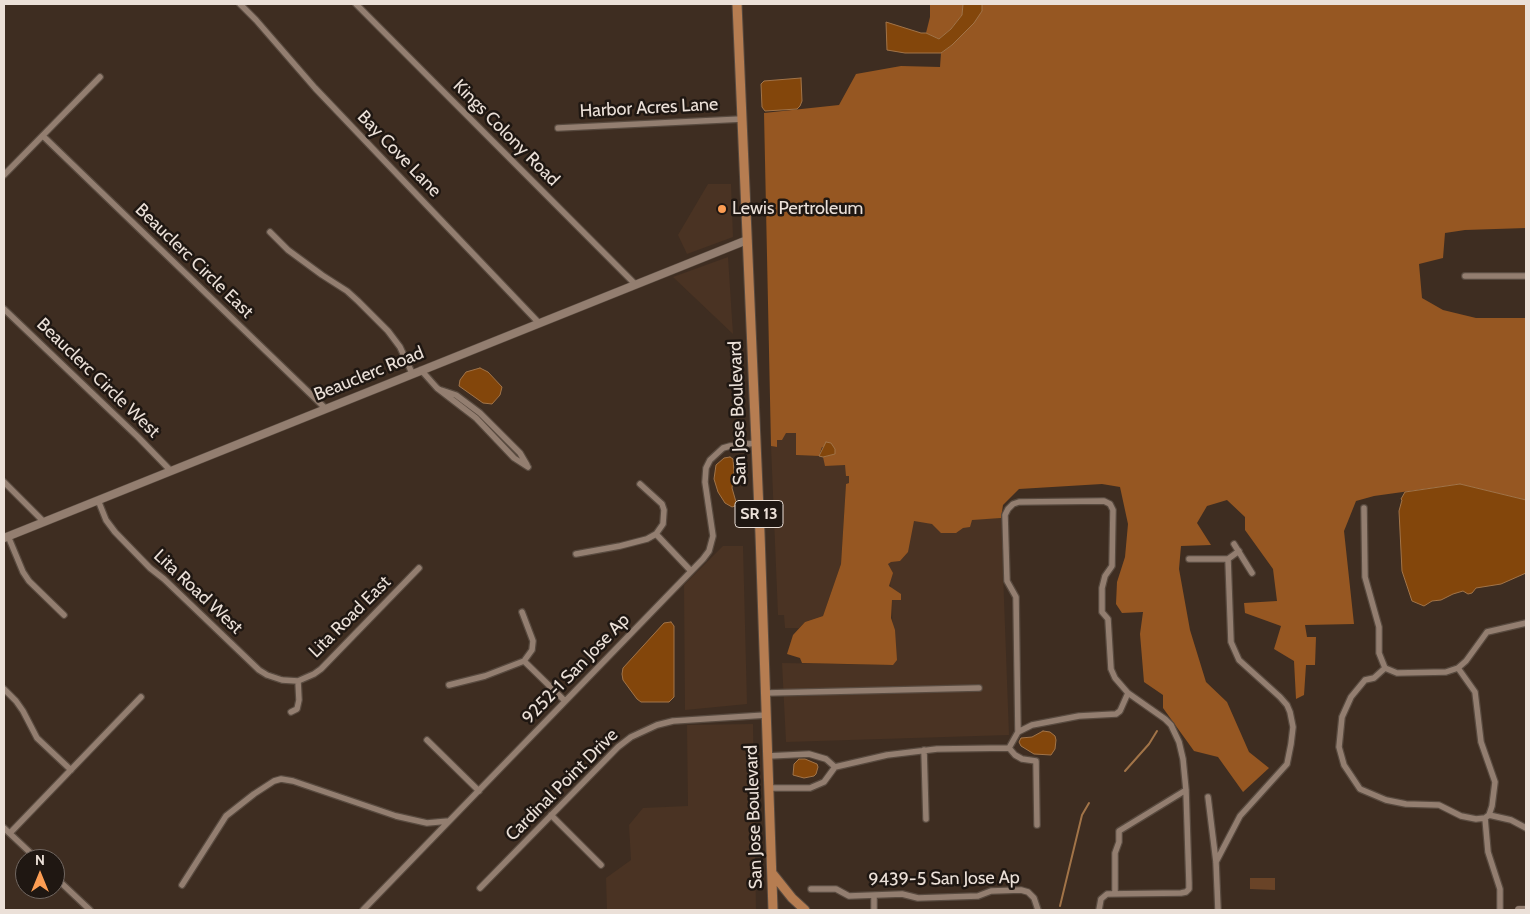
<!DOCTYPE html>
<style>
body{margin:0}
#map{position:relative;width:1530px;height:914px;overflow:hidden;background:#3e2d21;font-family:Cabin,sans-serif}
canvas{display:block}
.frame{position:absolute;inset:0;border:5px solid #ebe0d8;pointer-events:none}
.north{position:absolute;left:15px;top:849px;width:50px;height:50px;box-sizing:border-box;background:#1f1712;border:1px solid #716761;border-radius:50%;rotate:0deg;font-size:14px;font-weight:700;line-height:20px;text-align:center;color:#ebe0d8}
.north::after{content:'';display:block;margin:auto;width:18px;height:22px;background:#fc9d53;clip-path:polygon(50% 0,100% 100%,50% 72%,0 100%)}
</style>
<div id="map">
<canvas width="1530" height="914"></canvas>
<div class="frame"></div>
<div class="north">N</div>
</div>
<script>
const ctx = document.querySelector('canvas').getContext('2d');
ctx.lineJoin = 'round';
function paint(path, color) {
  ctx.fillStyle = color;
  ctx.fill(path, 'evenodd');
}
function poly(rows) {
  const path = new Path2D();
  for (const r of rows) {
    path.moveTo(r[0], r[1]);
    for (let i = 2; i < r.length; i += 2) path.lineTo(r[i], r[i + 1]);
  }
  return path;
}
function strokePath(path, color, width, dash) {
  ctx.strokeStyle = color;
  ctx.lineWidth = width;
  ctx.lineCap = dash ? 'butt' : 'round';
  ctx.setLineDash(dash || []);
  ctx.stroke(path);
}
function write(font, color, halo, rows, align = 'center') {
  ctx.font = font + ' Cabin,sans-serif';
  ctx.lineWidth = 5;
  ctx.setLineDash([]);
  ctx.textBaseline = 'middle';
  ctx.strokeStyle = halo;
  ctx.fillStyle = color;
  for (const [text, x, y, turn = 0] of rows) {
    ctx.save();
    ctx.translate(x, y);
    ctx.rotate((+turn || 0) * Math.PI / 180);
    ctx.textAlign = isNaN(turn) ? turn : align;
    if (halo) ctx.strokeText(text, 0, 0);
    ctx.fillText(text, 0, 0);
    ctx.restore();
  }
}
paint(poly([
 [708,184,731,184,733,237,687,254,678,235],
 [728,257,733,334,673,277],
 [786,433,796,433,796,455,823,456,845,465,849,476,849,483,846,484,841,564,823,616,805,622,799,628,785,628,784,615,778,615,771,446,777,447,777,440],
 [1001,518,1009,735,786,742,782,663,893,665,892,600,888,564,914,521],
 [723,546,743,546,747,704,685,710,684,585],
 [753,724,756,910,607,910,606,878,631,860,629,825,643,808,688,806,687,725]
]), '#4a3323');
paint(poly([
 [1250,878,1275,878,1275,890,1250,889]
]), '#694327');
paint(poly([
 [930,4,963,4,962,15,951,29,939,39,926,33,930,17],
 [982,4,1526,4,1526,228,1465,230,1445,233,1443,258,1419,264,1422,298,1443,310,1476,318,1526,318,1526,500,1460,484,1374,496,1356,501,1344,531,1354,624,1305,625,1307,637,1316,637,1315,665,1306,665,1304,695,1296,699,1294,661,1274,649,1281,626,1245,613,1244,603,1277,601,1273,569,1245,530,1245,517,1227,500,1207,506,1197,523,1211,545,1181,546,1179,569,1190,630,1206,682,1227,702,1249,752,1269,768,1243,792,1218,757,1194,751,1163,708,1163,695,1144,682,1140,634,1143,612,1122,613,1116,604,1117,582,1125,557,1128,524,1120,487,1102,484,1019,489,1003,505,1001,518,972,520,970,527,963,528,956,533,941,533,932,524,914,521,908,552,900,561,891,562,888,564,893,573,889,586,901,594,901,600,892,600,891,618,895,630,897,660,893,665,802,663,800,658,787,654,793,635,805,622,823,616,841,564,846,484,849,483,849,476,846,476,845,465,825,466,823,457,835,454,822,447,819,456,796,455,796,433,786,433,782,440,777,440,777,447,771,446,764,113,839,105,856,74,901,66,940,67,941,53,952,45,982,11]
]), '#965722');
const water = poly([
 [963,4,982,4,982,11,974,23,952,45,941,53,905,53,887,50,886,22,921,33,926,33,939,39,951,29,962,15,963,4],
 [801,78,802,101,800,106,797,109,765,111,762,107,761,84,764,81,801,78],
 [480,368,488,372,502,387,500,395,492,404,483,403,459,386,460,380,466,372,480,368],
 [826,442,831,443,835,449,835,454,823,457,819,456,826,442],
 [730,457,733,459,734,471,732,488,736,502,735,506,732,507,725,503,718,492,714,479,716,465,724,458,730,457],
 [1460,484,1526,500,1526,573,1501,584,1476,588,1472,593,1468,594,1463,591,1453,594,1441,600,1432,601,1424,606,1412,601,1402,571,1399,511,1402,500,1401,499,1405,492,1460,484],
 [671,622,674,626,674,697,669,702,641,702,637,699,623,680,622,674,623,668,664,623,671,622],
 [1043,731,1050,732,1055,736,1056,740,1055,749,1051,755,1034,754,1021,746,1019,742,1021,738,1032,737,1043,731],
 [799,759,805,759,817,764,818,767,816,774,814,776,804,778,793,775,794,764,799,759]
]);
paint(water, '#83460b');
strokePath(water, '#a27448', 1);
strokePath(poly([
 [1125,771,1149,744,1157,731],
 [1060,906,1082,815,1089,803]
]), '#a27448', 2);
const street = poly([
 [240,4,256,20,315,88,539,323],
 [356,4,635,284],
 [558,128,742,119],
 [43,136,325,408],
 [4,175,100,77],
 [270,232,288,250,322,275,347,291,358,301,388,331,400,347,412,373],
 [1465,276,1526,276],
 [4,309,138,437,170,470],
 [421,370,437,388,476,418,514,458,528,467],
 [441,390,456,395,480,413,520,453,527,465],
 [4,482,44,522],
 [98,500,106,520,115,532,150,568,164,579,259,670,267,675,282,680,298,681,314,674,321,669,419,568],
 [1364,508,1365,577,1379,627,1379,653,1385,668,1397,673,1446,672,1458,668,1466,661,1487,632,1526,623],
 [656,534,691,571],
 [8,536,23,572,29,581,64,615],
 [1234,544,1252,573],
 [576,554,620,546,647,539,656,534,663,524,664,510,662,504,640,484],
 [1189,559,1228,559,1239,551],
 [524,661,565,701],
 [1385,668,1374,678,1365,680,1351,697,1342,717,1339,747,1344,765,1360,789,1386,800,1406,804,1439,805,1461,816,1476,819,1485,818,1489,815,1492,806,1495,782,1481,742,1475,692,1458,668],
 [449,685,485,676,524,661,532,650,533,641,522,612],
 [4,689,16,701,23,711,37,738,71,770],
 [766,693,979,688],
 [291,712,297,709,299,700,298,681],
 [1018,732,1016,597,1007,581,1005,515,1008,509,1013,504,1019,502,1104,501,1110,504,1113,510,1112,566,1105,576,1102,588,1102,612,1108,619,1111,669,1115,678,1128,693,1165,719,1171,725,1179,742,1183,759,1186,790,1189,883,1189,889,1186,892,1181,893,1107,894,1101,899,1099,910],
 [427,740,479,791],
 [1009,748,1015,755,1022,759,1036,761,1037,825],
 [924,750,926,819],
 [768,756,809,754,826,759,835,767],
 [770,788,810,788,824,782,835,767,887,755,937,749,1009,748,1018,732,1032,725,1079,716,1116,714,1120,711,1128,693],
 [1208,797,1216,862,1218,910],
 [551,815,601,865],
 [1489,815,1511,820,1526,828],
 [1485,818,1488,852,1500,889,1500,910],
 [4,828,37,859],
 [10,833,141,697],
 [1216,862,1240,816,1287,764,1291,744,1293,727,1290,712,1287,705,1280,697,1239,660,1231,642,1228,559],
 [55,877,90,910],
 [182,885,226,816,254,794,274,781,281,779,293,781,396,816,427,823,449,821],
 [480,888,618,747,631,737,657,725,673,721,766,715],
 [811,889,836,889,849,896,902,894,918,898,978,896,991,891,1021,890,1028,892,1034,898,1038,910],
 [1115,894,1115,853,1119,842,1119,831,1186,790],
 [874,896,874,910],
 [363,910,703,559,709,551,713,536,705,482,706,468,710,460,723,448,730,446,756,443]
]);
const secondary = poly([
 [4,538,747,240],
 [1519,910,1526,910]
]);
const primary = poly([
 [737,4,760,534,773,910],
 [772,873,792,898,805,910]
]);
strokePath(street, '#584a3f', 8);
strokePath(secondary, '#584a3f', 9);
strokePath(primary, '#584a3f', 11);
strokePath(street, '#937e70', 5.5);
strokePath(secondary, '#937e70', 8);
strokePath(primary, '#b67d51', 9);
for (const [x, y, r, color] of [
 [722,209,5,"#fc9d53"]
]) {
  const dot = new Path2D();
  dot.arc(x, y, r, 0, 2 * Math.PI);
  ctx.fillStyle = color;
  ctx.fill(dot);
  strokePath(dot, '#1f1712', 2);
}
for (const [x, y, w] of [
 [759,514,48]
]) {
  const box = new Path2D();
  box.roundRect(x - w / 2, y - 13.5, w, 27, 4);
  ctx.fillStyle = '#1f1712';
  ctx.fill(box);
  strokePath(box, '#ebe0d8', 1);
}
write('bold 16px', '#ebe0d8', null, [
 ["SR 13",759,514]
]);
write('18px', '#ebe0d8', '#1f1712', [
 ["Harbor Acres Lane",649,108,-3],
 ["Kings Colony Road",506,133,45],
 ["Bay Cove Lane",399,154,46],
 ["Beauclerc Circle East",194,261,44],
 ["Beauclerc Road",369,374,-22],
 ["Beauclerc Circle West",98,378,44],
 ["San Jose Boulevard",738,413,-92],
 ["Lita Road West",198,592,43],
 ["Lita Road East",350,617,-45],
 ["9252-1 San Jose Ap",576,669,-46],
 ["Cardinal Point Drive",562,785,-45],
 ["San Jose Boulevard",754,817,-92],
 ["9439-5 San Jose Ap",944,879,-1]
]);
write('18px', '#ebe0d8', '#1f1712', [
 ["Lewis Pertroleum",732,209]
], 'left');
</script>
